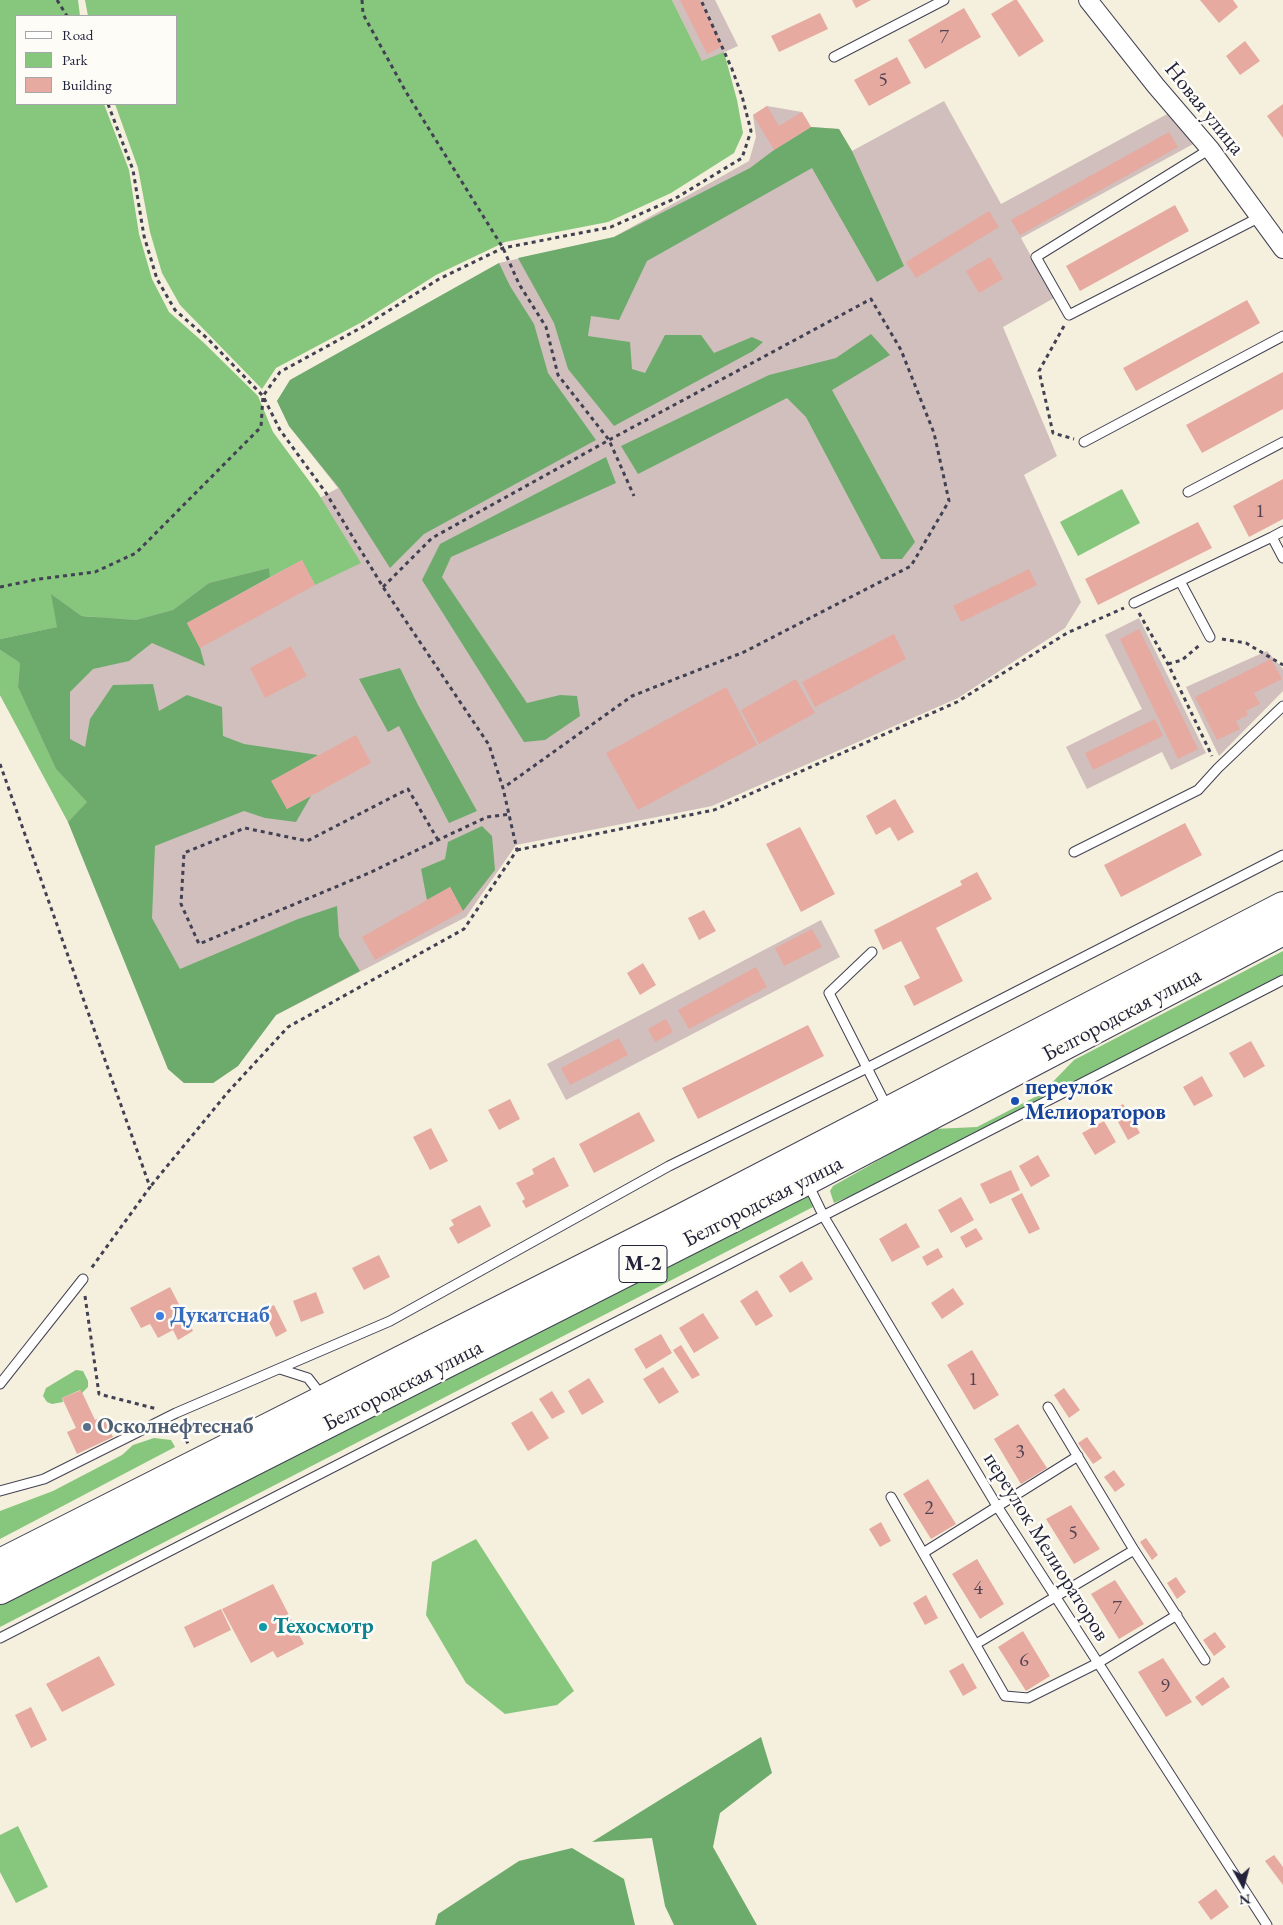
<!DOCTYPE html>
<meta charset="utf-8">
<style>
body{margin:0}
#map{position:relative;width:1283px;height:1925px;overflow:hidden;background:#f5efdd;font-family:"EB Garamond",serif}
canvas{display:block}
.legend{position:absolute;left:15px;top:15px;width:162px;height:90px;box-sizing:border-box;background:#fdfcf7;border:1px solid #a5a5ac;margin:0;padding:6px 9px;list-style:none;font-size:15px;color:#22223b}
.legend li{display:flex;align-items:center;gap:10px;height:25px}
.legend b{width:25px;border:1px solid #a5a5ac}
.north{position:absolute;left:1218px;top:1860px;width:50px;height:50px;-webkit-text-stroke:4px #fdfcf7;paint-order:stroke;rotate:173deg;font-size:14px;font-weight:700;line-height:20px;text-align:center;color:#22223b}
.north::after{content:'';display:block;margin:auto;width:18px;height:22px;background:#22223b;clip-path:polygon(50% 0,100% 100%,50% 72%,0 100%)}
</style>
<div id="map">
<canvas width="1283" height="1925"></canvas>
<ul class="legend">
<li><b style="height:6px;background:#fff"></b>Road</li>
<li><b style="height:14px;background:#87c67d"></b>Park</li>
<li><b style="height:14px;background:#e6aaa0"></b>Building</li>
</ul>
<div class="north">N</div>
</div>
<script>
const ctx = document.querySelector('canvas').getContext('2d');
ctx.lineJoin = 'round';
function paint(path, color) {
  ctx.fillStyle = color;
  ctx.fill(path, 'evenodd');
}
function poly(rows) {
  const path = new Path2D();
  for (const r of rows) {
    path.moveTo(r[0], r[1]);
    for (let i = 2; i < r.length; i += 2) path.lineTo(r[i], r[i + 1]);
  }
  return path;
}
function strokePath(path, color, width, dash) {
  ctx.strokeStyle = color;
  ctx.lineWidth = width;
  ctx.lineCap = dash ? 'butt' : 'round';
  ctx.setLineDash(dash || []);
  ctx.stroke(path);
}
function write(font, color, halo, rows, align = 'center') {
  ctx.font = font + ' "EB Garamond",serif';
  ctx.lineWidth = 5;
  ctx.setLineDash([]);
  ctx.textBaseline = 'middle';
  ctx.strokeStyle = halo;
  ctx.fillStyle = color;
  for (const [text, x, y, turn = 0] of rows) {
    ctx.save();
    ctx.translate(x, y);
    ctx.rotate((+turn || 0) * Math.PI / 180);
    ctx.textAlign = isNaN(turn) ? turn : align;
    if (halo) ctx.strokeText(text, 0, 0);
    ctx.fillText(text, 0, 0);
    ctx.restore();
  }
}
paint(poly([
 [672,0,715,0,738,46,702,62],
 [944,101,1001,204,1171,112,1195,143,1021,238,1054,298,1003,327,1057,456,1024,475,1081,602,1065,628,958,698,712,806,516,845,466,917,276,1015,238,1066,213,1083,184,1083,168,1069,68,822,0,695,0,671,338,488,289,426,277,401,290,380,499,263,614,237,749,161,756,137,753,115,767,106,802,112,811,127,839,129,852,151],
 [1139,618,1206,753,1171,770,1162,752,1087,789,1066,747,1142,709,1105,635],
 [1267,651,1283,669,1283,691,1219,756,1186,687],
 [821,920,840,957,566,1100,547,1064]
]), '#d1bfbd');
paint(poly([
 [0,0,78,0,80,16,16,16,16,104,104,104,129,170,139,234,152,279,169,312,203,342,258,396,273,432,318,493,361,563,315,585,302,560,270,577,269,568,209,583,173,610,136,620,82,616,52,595,58,627,0,639],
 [85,0,672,0,702,61,724,52,737,100,743,133,734,153,671,193,608,222,505,242,436,275,362,322,276,368,262,389,180,305,162,273,150,232,138,168,115,104,176,104,176,16,88,16],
 [1122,489,1140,523,1078,556,1060,522],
 [0,650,20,663,18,687,56,769,87,802,68,822,0,695],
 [1283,951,1283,978,928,1163,834,1203,830,1191,833,1186,934,1129,977,1127,1041,1094,1074,1060],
 [796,1193,810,1195,813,1207,0,1627,0,1601],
 [76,1370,83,1371,88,1381,88,1387,82,1393,80,1390,62,1398,63,1402,52,1404,47,1402,43,1396,46,1388],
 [154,1438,171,1440,175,1447,0,1539,0,1511,53,1491,122,1455,133,1445],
 [476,1539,574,1691,557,1705,505,1714,466,1683,426,1615,432,1562],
 [18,1826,48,1887,16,1903,0,1872,0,1835]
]), '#87c67d');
paint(poly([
 [811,127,839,129,852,151,904,266,877,282,812,168,647,261,619,320,591,316,588,336,630,342,632,369,645,373,665,335,701,335,714,353,752,337,763,342,753,351,614,426,568,369,554,323,518,258,614,237,750,168,774,150],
 [499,263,510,286,534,324,548,373,596,440,424,534,390,568,339,488,289,426,277,401,290,380],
 [871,334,890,355,832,390,915,542,902,559,881,559,806,417,787,398,638,474,621,446,769,375,836,358],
 [606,457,616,483,451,557,442,577,527,703,560,695,577,696,580,716,545,740,524,742,422,580,440,544],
 [269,568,270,577,187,623,200,648,205,666,152,643,129,661,93,669,70,692,70,739,85,747,90,719,113,685,153,684,159,711,187,695,222,707,223,736,244,744,318,755,272,781,287,809,311,796,296,822,265,818,244,811,155,846,152,918,180,969,298,919,337,906,339,936,360,971,276,1015,238,1066,213,1083,184,1083,168,1069,68,822,87,802,56,769,18,687,20,663,0,650,0,639,57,627,51,594,82,616,136,620,173,610,209,583],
 [400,668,418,705,477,811,449,823,399,726,388,732,359,679],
 [482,826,492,836,495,870,463,911,450,887,427,900,421,869,445,859,448,842],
 [761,1737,772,1773,720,1813,713,1847,757,1925,674,1925,665,1906,652,1838,592,1842],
 [572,1848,624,1879,635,1925,435,1925,438,1914,519,1861]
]), '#6dab6c');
paint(poly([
 [680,0,700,0,723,46,707,54],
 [852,0,871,0,856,8],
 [1014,0,1017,0,1044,41,1019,57,991,14],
 [1200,0,1233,0,1238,7,1219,23],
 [964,8,981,37,925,69,908,40],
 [820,13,828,29,779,52,771,36],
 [1245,41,1260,61,1240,75,1226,56],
 [897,57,911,83,869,106,854,80],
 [1283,104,1283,138,1267,116],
 [767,106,779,126,802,112,811,127,774,150,753,115],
 [1169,132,1178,147,1020,235,1011,220],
 [1175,205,1189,231,1080,291,1066,266],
 [989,211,999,227,916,278,906,262],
 [990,257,1003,279,979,293,966,271],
 [1247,300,1260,323,1136,391,1123,368],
 [1283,372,1283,409,1202,453,1186,425],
 [1283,479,1283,519,1249,537,1233,506],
 [1198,522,1212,548,1098,605,1085,579],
 [302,560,315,585,200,648,187,623],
 [1029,569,1037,585,961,622,953,606],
 [1139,629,1198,749,1178,759,1120,639],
 [894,634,906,659,815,707,802,682],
 [291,646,307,676,265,698,250,668],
 [1271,659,1282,679,1254,693,1260,704,1246,711,1248,715,1236,721,1240,729,1217,740,1195,697],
 [796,679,815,713,759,744,741,710],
 [726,687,757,745,638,810,606,753],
 [1155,719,1163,736,1093,770,1085,753],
 [356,735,371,763,287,809,271,781],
 [895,799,914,832,898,841,890,827,876,835,866,816],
 [1185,823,1202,855,1121,897,1104,865],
 [800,827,835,894,801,912,766,844],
 [977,872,992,899,936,928,963,981,914,1006,904,986,920,978,901,941,883,950,874,930,962,885,960,881],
 [450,887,463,911,375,960,362,937],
 [704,910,716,931,699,940,688,918],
 [812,929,822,947,784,966,775,948],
 [643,963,656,985,640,995,627,973],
 [756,967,767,987,689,1029,678,1010],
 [666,1019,673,1032,655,1042,648,1029],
 [808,1025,824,1056,698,1119,682,1088],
 [619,1038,628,1055,570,1085,561,1068],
 [1251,1041,1265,1066,1244,1078,1229,1053],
 [1202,1076,1213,1096,1194,1106,1183,1087],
 [510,1099,520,1119,499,1130,488,1110],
 [1123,1104,1140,1133,1128,1140,1112,1111],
 [639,1112,655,1141,594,1173,579,1144],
 [1104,1121,1116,1142,1095,1155,1082,1133],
 [431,1128,448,1161,430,1170,413,1137],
 [1038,1155,1050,1176,1031,1187,1019,1166],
 [554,1157,569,1186,526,1208,522,1201,525,1199,516,1183,534,1174,532,1169],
 [1011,1170,1020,1190,990,1204,980,1184],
 [1022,1193,1040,1229,1029,1234,1011,1199],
 [961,1197,974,1220,951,1233,938,1210],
 [480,1205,491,1226,458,1244,449,1228,454,1225,451,1220],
 [906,1223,920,1247,892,1262,879,1239],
 [976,1228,983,1239,966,1248,960,1237],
 [938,1248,943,1257,927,1266,922,1257],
 [379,1255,390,1277,364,1290,352,1268],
 [802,1261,813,1279,790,1293,779,1276],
 [170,1287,193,1331,178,1340,173,1330,158,1338,150,1324,141,1328,130,1308],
 [953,1288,964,1304,942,1319,931,1303],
 [757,1290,773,1316,756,1326,740,1301],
 [316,1292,324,1313,301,1322,293,1301],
 [274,1305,287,1331,276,1337,263,1310],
 [703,1313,719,1338,694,1353,679,1328],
 [661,1334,672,1353,646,1369,634,1349],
 [681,1345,700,1375,692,1379,673,1350],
 [972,1350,999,1395,974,1410,947,1365],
 [663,1367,679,1392,659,1404,643,1379],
 [589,1378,604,1402,582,1415,568,1391],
 [1064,1388,1080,1410,1069,1418,1054,1395],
 [81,1390,95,1420,103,1416,113,1437,77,1454,67,1432,76,1428,62,1398],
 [552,1391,565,1412,552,1419,539,1399],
 [532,1411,549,1438,528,1451,511,1423],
 [1018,1424,1047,1468,1021,1484,994,1439],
 [1087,1437,1102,1458,1093,1464,1078,1443],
 [1114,1470,1125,1485,1115,1492,1104,1477],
 [928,1479,956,1524,931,1539,903,1494],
 [1071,1505,1100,1549,1074,1564,1046,1519],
 [881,1522,891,1541,880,1547,869,1529],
 [1146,1538,1158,1555,1152,1560,1140,1542],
 [977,1559,1004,1604,980,1619,952,1574],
 [1176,1577,1186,1592,1177,1599,1167,1583],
 [1115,1580,1144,1624,1119,1639,1091,1594],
 [273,1584,304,1644,277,1658,273,1651,251,1663,222,1609],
 [926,1595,938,1618,925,1625,913,1603],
 [221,1609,231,1630,194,1648,184,1627],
 [1023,1631,1050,1676,1026,1691,998,1647],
 [1215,1632,1226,1647,1214,1656,1203,1640],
 [99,1656,115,1685,62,1712,46,1684],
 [1163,1658,1192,1702,1166,1717,1138,1672],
 [963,1663,977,1688,963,1696,949,1671],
 [1223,1677,1230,1687,1202,1706,1195,1697],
 [31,1707,47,1740,31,1748,15,1715],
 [1274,1855,1283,1867,1283,1885,1265,1861],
 [1216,1889,1229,1907,1211,1920,1198,1902]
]), '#e6aaa0');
const service = poly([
 [834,57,944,0],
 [1210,149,1036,257,1069,315,1260,217],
 [1084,442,1283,336],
 [1188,492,1283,442],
 [1283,531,1272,537,1283,558],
 [1180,581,1210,637],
 [1134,603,1272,537],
 [1074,852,1198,790,1218,768,1283,706],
 [872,952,829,993,888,1109],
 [808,1184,824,1217,997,1506,1267,1925],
 [280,1369,308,1378,322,1396],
 [0,1384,83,1279],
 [1048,1407,1134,1550,1205,1660],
 [0,1491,44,1479,176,1413,390,1321,669,1166,867,1068,1283,855],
 [891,1497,1005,1696,1028,1698,1098,1663,1177,1615],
 [923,1553,1078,1456],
 [0,1638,1283,980],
 [976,1644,1134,1550]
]);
const minor = poly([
 [1088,0,1156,86,1210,149,1283,249]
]);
const primary = poly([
 [0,1563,676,1221,1283,906],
 [0,1590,806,1181,1283,931]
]);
strokePath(service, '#424153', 11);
strokePath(minor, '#424153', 20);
strokePath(primary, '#424153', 30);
strokePath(poly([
 [57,0,67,16],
 [362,0,363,14,406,92,503,248,519,284,546,327,558,375,609,440,634,496],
 [108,104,133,170,144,236,157,279,175,310,208,339,263,396,280,430,326,493,383,587,489,745,503,788,517,850,464,929,288,1027,228,1092,150,1187],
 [1064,326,1039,371,1053,433,1074,439],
 [0,587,39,579,95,572,136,553,261,427,263,396,280,372,366,325,439,279,503,248,611,227,676,198,742,158,751,131,742,96,732,69,701,0],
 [383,587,432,538,609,440,871,299,901,350,934,433,949,501,911,566,744,652,632,696,503,788],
 [1139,613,1168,664,1212,756],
 [1222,639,1246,643,1283,665],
 [1168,664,1182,660,1201,644],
 [0,764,150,1187,90,1270],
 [438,840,408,789,307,841,245,828,184,853,181,904,199,944,369,873,438,840,487,817,510,814],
 [517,850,714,810,957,702,1067,633,1124,608],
 [85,1296,99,1394,157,1409],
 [180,1425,188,1444]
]), '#424153', 3, [4, 4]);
strokePath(service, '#fff', 9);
strokePath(minor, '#fff', 18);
strokePath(primary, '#fff', 28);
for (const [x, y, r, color] of [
 [1015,1101,5,"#1a4fb4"],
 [160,1316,5,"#3f7fe0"],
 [87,1427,5,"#5c6f8a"],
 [263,1627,5,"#0f9aa8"]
]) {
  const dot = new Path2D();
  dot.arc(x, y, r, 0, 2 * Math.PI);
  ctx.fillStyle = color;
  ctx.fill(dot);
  strokePath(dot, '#fdfcf7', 2);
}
write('20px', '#534454', null, [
 ["7",944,38],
 ["5",883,81],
 ["1",1260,512],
 ["1",973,1380],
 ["3",1020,1453],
 ["2",929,1509],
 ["5",1073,1534],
 ["4",978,1589],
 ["7",1117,1609],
 ["6",1024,1661],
 ["9",1165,1687]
]);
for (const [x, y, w] of [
 [643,1264,48]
]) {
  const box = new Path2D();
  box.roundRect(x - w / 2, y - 18.5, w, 37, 4);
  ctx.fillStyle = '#fdfcf7';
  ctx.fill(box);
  strokePath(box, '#22223b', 1);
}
write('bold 21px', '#22223b', null, [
 ["М-2",643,1264]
]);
write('22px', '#22223b', '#fdfcf7', [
 ["Новая улица",1204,109,51],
 ["Белгородская улица",1122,1015,-28],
 ["Белгородская улица",763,1202,-27],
 ["Белгородская улица",403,1386,-27],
 ["переулок Мелиораторов",1046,1547,58]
]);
write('bold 22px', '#164399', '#fdfcf7', [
 ["переулок",1025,1088],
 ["Мелиораторов",1025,1113]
], 'left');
write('bold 22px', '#366cbe', '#fdfcf7', [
 ["Дукатснаб",170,1316]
], 'left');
write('bold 22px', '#4e5e75', '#fdfcf7', [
 ["Осколнефтеснаб",97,1427]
], 'left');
write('bold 22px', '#0d838f', '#fdfcf7', [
 ["Техосмотр",273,1627]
], 'left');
</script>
